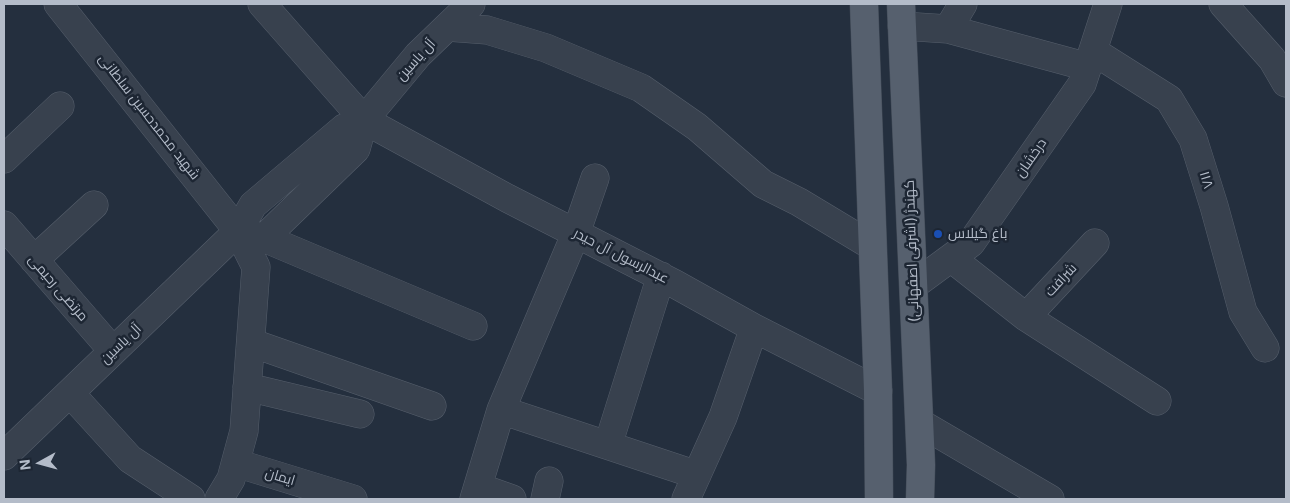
<!DOCTYPE html>
<meta charset="utf-8">
<style>
body{margin:0}
#map{position:relative;width:1290px;height:503px;overflow:hidden;background:#242f3e;font-family:Inter,sans-serif}
canvas{display:block}
.frame{position:absolute;inset:0;border:5px solid #b4bcc9;pointer-events:none}
.north{position:absolute;left:15px;top:438px;width:50px;height:50px;-webkit-text-stroke:4px #1d2633;paint-order:stroke;rotate:263deg;font-size:14px;font-weight:700;line-height:20px;text-align:center;color:#b4bcc9}
.north::after{content:'';display:block;margin:auto;width:18px;height:22px;background:#b4bcc9;clip-path:polygon(50% 0,100% 100%,50% 72%,0 100%)}
</style>
<div id="map">
<canvas width="1290" height="503"></canvas>
<div class="frame"></div>
<div class="north">N</div>
</div>
<script>
const ctx = document.querySelector('canvas').getContext('2d');
ctx.lineJoin = 'round';
function poly(rows) {
  const path = new Path2D();
  for (const r of rows) {
    path.moveTo(r[0], r[1]);
    for (let i = 2; i < r.length; i += 2) path.lineTo(r[i], r[i + 1]);
  }
  return path;
}
function strokePath(path, color, width, dash) {
  ctx.strokeStyle = color;
  ctx.lineWidth = width;
  ctx.lineCap = dash ? 'butt' : 'round';
  ctx.setLineDash(dash || []);
  ctx.stroke(path);
}
function write(font, color, halo, rows, align = 'center') {
  ctx.font = font + ' Inter,Cairo,sans-serif';
  ctx.lineWidth = 5;
  ctx.setLineDash([]);
  ctx.textBaseline = 'middle';
  ctx.strokeStyle = halo;
  ctx.fillStyle = color;
  for (const [text, x, y, turn = 0] of rows) {
    ctx.save();
    ctx.translate(x, y);
    ctx.rotate((+turn || 0) * Math.PI / 180);
    ctx.textAlign = isNaN(turn) ? turn : align;
    if (halo) ctx.strokeText(text, 0, 0);
    ctx.fillText(text, 0, 0);
    ctx.restore();
  }
}
const minor = poly([
 [58,4,238,231,256,267,244,431,231,479,219,499],
 [262,4,364,120,507,198,675,284,754,328,878,391],
 [1223,4,1272,59,1286,83],
 [902,26,948,29,1088,67],
 [447,27,487,30,546,48,641,88,697,127,763,184,799,202,872,246],
 [948,29,963,4],
 [1093,51,1169,99,1193,139,1214,206,1243,312,1265,348],
 [364,120,344,128,253,205,238,231,264,238,356,149,364,120,418,55,471,4],
 [4,159,60,106],
 [4,225,113,351],
 [264,238,473,326],
 [951,258,1026,317,1157,401],
 [34,260,94,205],
 [914,285,971,243,1082,84,1108,4],
 [1026,317,1095,243],
 [252,343,432,406],
 [247,387,360,414],
 [70,393,130,459,191,499],
 [501,410,697,475],
 [920,423,1050,499],
 [608,445,661,276],
 [4,456,238,231],
 [236,463,353,499],
 [478,487,512,499],
 [474,499,501,410,576,233,595,178],
 [545,499,549,481],
 [686,499,723,417,754,328]
]);
const major = poly([
 [864,4,878,391,879,499],
 [901,4,921,465,920,499]
]);
strokePath(minor, '#565f6c', 29);
strokePath(major, '#414a57', 29);
strokePath(minor, '#38414e', 28);
strokePath(major, '#56606e', 28);
for (const [x, y, r, color] of [
 [938,234,5,"#1a4fb4"]
]) {
  const dot = new Path2D();
  dot.arc(x, y, r, 0, 2 * Math.PI);
  ctx.fillStyle = color;
  ctx.fill(dot);
  strokePath(dot, '#1d2633', 2);
}
write('14px', '#b4bcc9', '#1d2633', [
 ["آل یاسین",416,60,-48],
 ["شهید محمدحسین سلطانی",149,117,52],
 ["درخشان",1031,158,-55],
 ["۱۱۸",1206,180,73],
 ["کهندژ (اشرفی اصفهانی)",912,251,-92],
 ["عبدالرسول آل حیدر",621,256,27],
 ["شرافت",1061,280,-47],
 ["مرتضی رحیمی",58,288,49],
 ["آل یاسین",121,344,-44],
 ["ایمان",280,477,17]
]);
write('14px', '#b4bcc9', '#1d2633', [
 ["باغ گیلاس",948,234]
], 'left');
</script>
